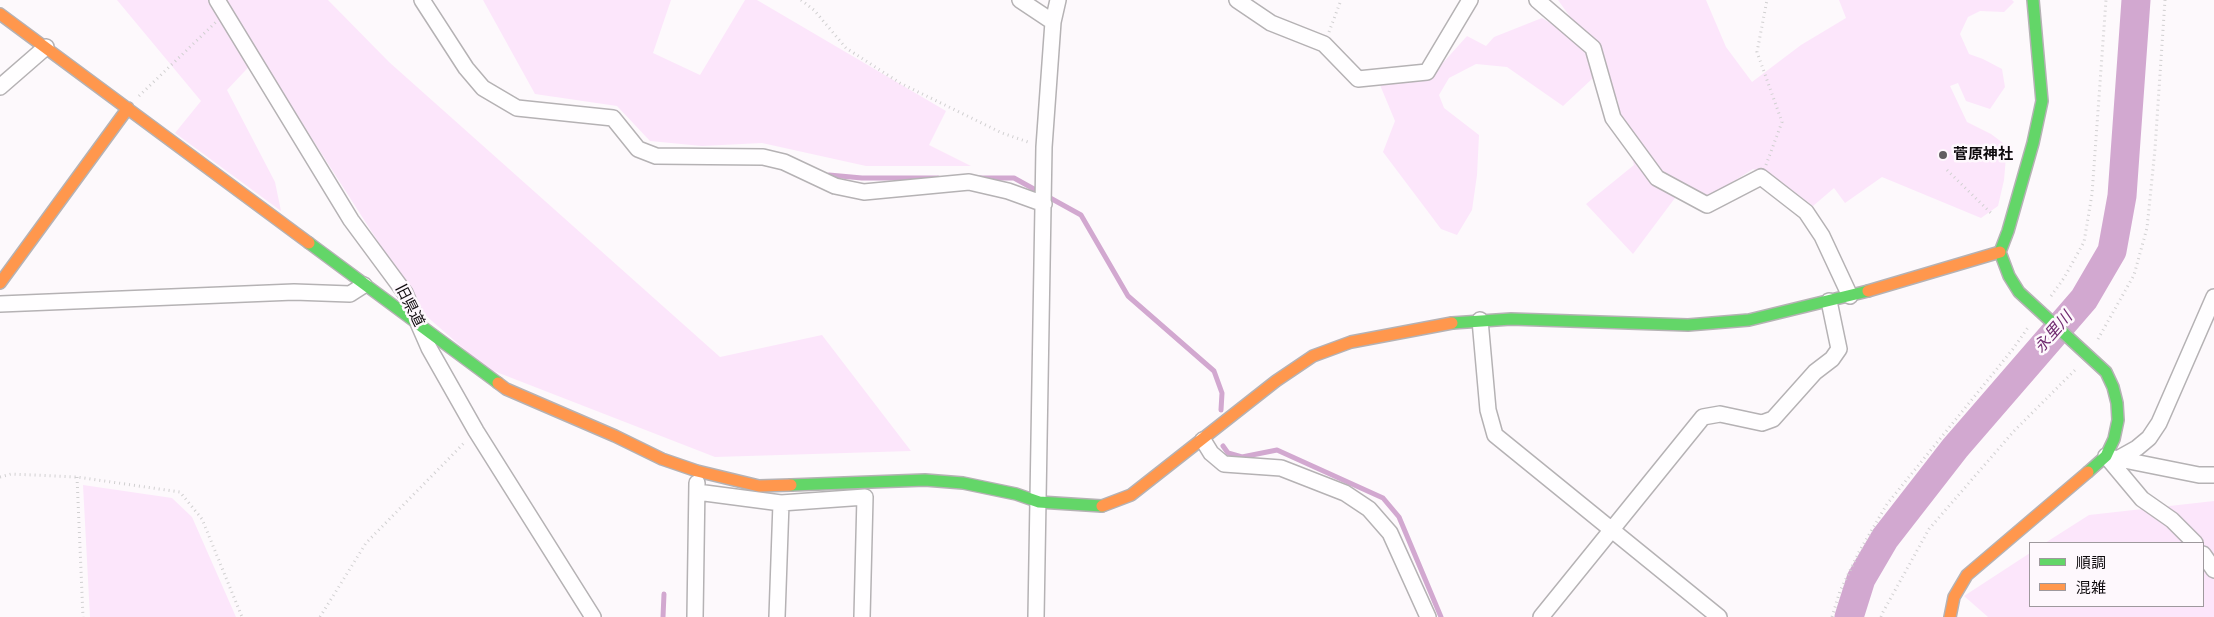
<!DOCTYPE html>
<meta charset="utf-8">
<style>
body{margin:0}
#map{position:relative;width:2214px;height:617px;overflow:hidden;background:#fdf9fc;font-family:"Nunito Sans","Noto Sans JP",sans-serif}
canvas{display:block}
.legend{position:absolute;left:2029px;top:542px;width:175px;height:65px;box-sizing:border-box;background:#fef8fd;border:1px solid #9e999d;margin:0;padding:6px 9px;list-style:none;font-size:15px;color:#0e0a0d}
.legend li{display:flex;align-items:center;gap:10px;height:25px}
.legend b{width:25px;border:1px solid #9e999d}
</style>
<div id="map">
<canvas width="2214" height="617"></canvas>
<ul class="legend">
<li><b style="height:6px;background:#63d668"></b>順調</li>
<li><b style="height:6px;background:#ff974d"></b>混雑</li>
</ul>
</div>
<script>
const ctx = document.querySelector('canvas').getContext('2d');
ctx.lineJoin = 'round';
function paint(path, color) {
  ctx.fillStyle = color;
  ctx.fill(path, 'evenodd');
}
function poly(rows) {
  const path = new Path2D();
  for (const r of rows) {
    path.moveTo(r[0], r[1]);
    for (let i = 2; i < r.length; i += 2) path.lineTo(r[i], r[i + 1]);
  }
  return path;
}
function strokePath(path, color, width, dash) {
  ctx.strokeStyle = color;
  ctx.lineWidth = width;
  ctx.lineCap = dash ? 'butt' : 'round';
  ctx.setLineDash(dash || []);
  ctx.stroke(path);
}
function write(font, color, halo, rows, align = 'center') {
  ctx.font = font + ' "Nunito Sans","Noto Sans JP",sans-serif';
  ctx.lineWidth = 5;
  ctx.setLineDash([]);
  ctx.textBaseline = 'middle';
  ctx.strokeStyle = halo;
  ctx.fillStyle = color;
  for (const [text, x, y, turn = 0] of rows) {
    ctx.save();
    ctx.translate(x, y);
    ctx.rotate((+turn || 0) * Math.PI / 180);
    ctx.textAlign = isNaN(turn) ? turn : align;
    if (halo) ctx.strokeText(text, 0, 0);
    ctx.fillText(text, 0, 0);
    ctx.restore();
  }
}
paint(poly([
 [117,0,328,0,389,62,720,357,822,335,911,451,715,457,486,368,425,315,259,56,227,90,275,182,281,211,175,133,201,101],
 [483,0,671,0,653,53,700,75,745,0,757,0,946,111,929,145,971,166,866,166,762,143,702,146,650,141,617,106,535,94],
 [1558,0,1706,0,1726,47,1752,82,1801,45,1846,18,1839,0,2012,0,2014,2,2004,12,1980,11,1968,17,1960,34,1969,54,1983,59,2002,69,2005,87,1990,109,1966,101,1958,83,1950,86,1967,122,1991,134,2007,146,2004,180,1998,206,1981,218,1882,177,1845,203,1834,188,1813,206,1781,182,1753,169,1708,198,1684,186,1633,254,1586,204,1634,165,1619,116,1618,100,1593,78,1563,106,1507,67,1476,64,1449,78,1439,95,1444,108,1479,135,1477,175,1472,210,1457,235,1441,229,1383,152,1395,121,1380,85,1441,65,1467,36,1486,46,1494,37,1542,18,1564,31,1573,21],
 [83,485,172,498,192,517,236,617,90,617],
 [2214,501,2214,617,1988,617,1964,596,2030,553,2030,606,2203,606,2203,543,2045,543,2089,515]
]), '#fce6fb');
strokePath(poly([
 [829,175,862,178,938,178],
 [979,178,1014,178,1081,215,1128,296,1214,371,1222,393,1221,410],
 [1223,446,1228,453,1242,457,1277,450,1383,498,1399,517,1441,617],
 [663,617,664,594]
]), '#d2a8d0', 5);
strokePath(poly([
 [1849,617,1861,579,1885,538,1955,448,2084,299,2112,251,2122,196,2136,0]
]), '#d2a8d0', 29);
const street = poly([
 [217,0,351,220,405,293,429,348,476,431,593,617],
 [422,0,466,68,483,88,517,108,613,118,638,149,656,156,763,157,784,162,835,186,864,192,969,182,1008,191,1044,204],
 [1020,0,1053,22],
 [1237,0,1271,23,1324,44,1358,79,1427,72,1470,0],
 [1537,0,1593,48,1613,118,1657,178,1707,205,1761,177,1806,212,1822,236,1850,296],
 [0,87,46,47],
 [0,304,294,292,350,294,364,285],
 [1480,320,1488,410,1495,435,1719,617],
 [1203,440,1211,453,1224,464,1281,468,1345,493,1369,509,1390,533,1428,617],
 [2106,456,2142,499,2172,520,2195,543],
 [2114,458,2199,475,2214,475],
 [2119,458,2137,448,2149,438,2159,423,2214,297],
 [697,492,781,503,865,497,862,617],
 [2203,554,2214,570],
 [695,617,697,483],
 [777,617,781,503],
 [1036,617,1044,147,1053,22,1058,0],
 [1541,617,1703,417,1720,414,1762,423,1773,419,1815,372,1832,359,1839,349,1829,301]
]);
const fast = poly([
 [2033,0,2042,101,2033,143,2008,231,2000,252,2009,276,2019,292,2106,372,2113,387,2117,403,2118,420,2114,439,2106,456,2088,472],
 [309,243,498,383],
 [1452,323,1511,319,1688,325,1749,320,1868,291],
 [791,485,925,480,963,483,1016,494,1039,502,1102,506]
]);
const slow = poly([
 [0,14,309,243],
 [0,283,128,108],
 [1868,291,2000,252],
 [498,383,506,389,615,436,662,459,697,471,759,486,791,485],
 [1102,506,1131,495,1276,381,1313,356,1351,342,1452,323],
 [1950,617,1954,597,1967,575,2088,472]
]);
strokePath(street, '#b5b2b4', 18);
strokePath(fast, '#b5b2b4', 14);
strokePath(slow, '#b5b2b4', 14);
strokePath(poly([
 [801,0,814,10,846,48,900,83,1002,133,1031,143],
 [1329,32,1341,0],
 [139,96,216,22],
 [1766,165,1782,122,1757,52,1767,0],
 [1947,170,1993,215],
 [2051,296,2064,278,2084,242,2092,194,2106,0],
 [2098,339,2134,275,2147,228,2155,149,2165,0],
 [0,477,11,474,77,477,180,492,202,519,242,617],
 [77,477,83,617],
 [320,617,366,543,466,441],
 [1832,617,1840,591,1859,552,1887,504,2013,349,2029,326],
 [1881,617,1883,612,1929,529,2014,431,2077,368]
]), '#d1d0d1', 3, [1, 4]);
strokePath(street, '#fffeff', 15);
strokePath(fast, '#63d668', 11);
strokePath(slow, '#ff974d', 11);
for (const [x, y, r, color] of [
 [1943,155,5,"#625e61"]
]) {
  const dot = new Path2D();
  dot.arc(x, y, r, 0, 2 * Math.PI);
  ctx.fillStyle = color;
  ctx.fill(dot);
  strokePath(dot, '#fef8fd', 2);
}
write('bold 15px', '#0e0a0d', '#fef8fd', [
 ["菅原神社",1953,155]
], 'left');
write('15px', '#0e0a0d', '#fef8fd', [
 ["旧県道",409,306,63]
]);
write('italic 16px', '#712c71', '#fef8fd', [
 ["永里川",2054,333,-49]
]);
</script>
